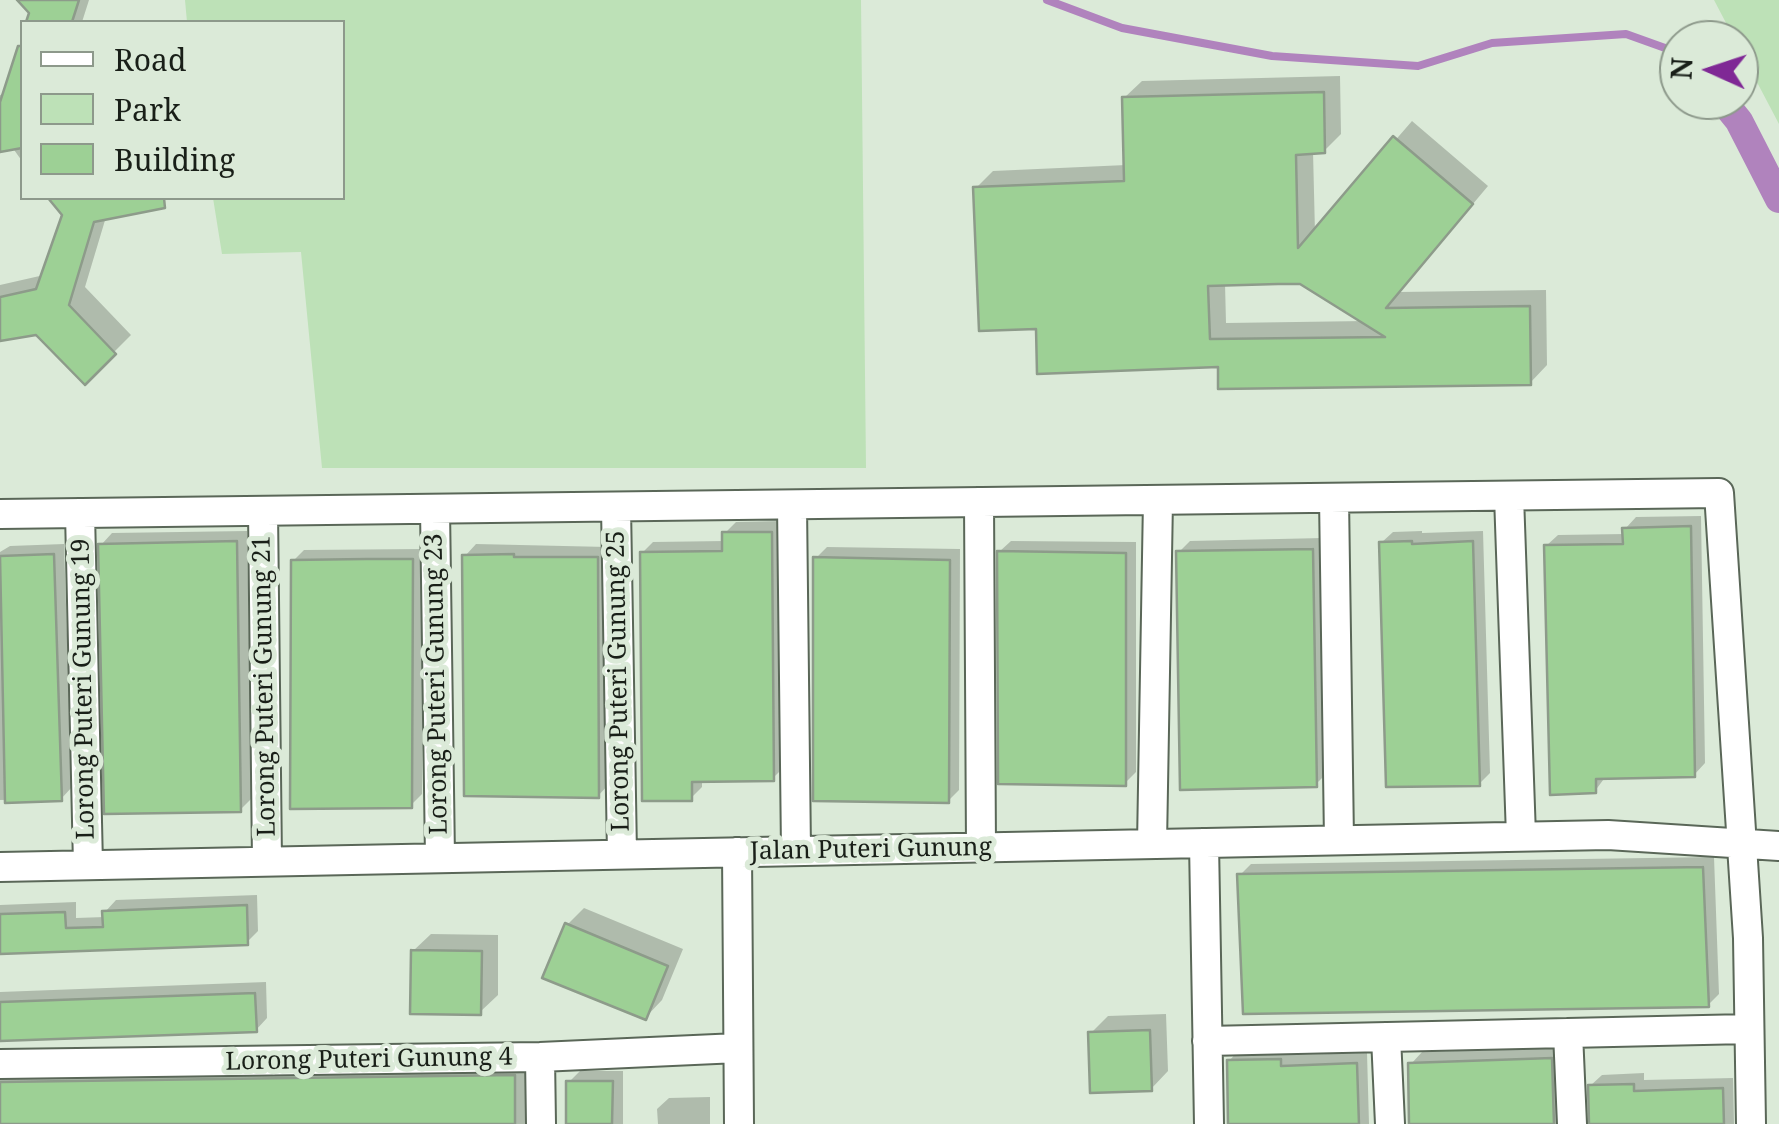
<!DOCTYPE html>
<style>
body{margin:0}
#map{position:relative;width:1779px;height:1124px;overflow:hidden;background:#dbead8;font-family:"Noto Serif",serif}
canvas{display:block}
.legend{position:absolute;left:20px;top:20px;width:325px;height:180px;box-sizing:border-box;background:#dbead8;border:2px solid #8d998b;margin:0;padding:12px 18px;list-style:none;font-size:30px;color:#191f18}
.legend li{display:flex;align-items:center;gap:20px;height:50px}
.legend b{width:50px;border:2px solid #8d998b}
.north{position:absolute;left:1659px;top:20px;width:100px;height:100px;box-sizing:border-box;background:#dbead8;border:2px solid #8d998b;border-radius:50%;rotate:273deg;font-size:28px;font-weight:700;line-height:40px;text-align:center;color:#191f18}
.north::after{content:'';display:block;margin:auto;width:35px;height:45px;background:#7f2895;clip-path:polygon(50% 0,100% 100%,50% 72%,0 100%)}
</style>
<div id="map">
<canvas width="1779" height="1124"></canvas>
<ul class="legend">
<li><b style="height:12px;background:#fff"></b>Road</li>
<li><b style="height:28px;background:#bde1b7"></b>Park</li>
<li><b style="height:28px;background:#9dd095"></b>Building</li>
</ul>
<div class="north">N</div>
</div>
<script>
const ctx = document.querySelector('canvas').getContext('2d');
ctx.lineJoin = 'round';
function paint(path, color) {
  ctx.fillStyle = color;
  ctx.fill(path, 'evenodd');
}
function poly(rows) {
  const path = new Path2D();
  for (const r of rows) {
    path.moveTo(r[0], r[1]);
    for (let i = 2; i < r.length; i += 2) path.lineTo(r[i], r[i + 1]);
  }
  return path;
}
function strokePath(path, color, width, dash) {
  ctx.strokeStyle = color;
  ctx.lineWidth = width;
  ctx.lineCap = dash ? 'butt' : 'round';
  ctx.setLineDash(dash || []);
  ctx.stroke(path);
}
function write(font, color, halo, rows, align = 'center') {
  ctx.font = font + ' "Noto Serif",serif';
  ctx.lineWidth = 10;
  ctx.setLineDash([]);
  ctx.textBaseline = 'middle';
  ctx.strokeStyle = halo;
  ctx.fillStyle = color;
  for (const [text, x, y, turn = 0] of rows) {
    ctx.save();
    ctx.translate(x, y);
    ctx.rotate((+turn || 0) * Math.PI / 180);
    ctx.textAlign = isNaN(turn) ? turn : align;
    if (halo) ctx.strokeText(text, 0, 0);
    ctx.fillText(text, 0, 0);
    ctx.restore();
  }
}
paint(poly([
 [185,0,861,0,866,468,322,468,301,252,222,254,213,198,342,198,342,22,187,22],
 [1714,0,1779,0,1779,124,1739,48,1739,40,1735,40]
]), '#bde1b7');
paint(poly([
 [21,0,89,0,82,22,28,22,31,13],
 [22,40,22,161,12,147,0,150,0,95,5,94],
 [1340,76,1341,134,1324,151,1313,151,1315,233,1412,121,1488,186,1399,292,1546,290,1547,365,1530,383,1221,365,1038,326,976,188,993,171,1126,165,1124,98,1142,81],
 [1301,281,1365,321,1226,323,1225,283],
 [52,198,141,198,126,213,106,217,85,287,131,335,85,381,37,332,0,339,0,285,44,275,65,214],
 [1701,516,1705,763,1694,775,1606,776,1595,791,1546,546,1558,535,1625,534,1625,529,1636,517],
 [782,521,784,767,773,778,702,779,702,787,691,798,642,553,653,542,725,541,725,533,736,522],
 [247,531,252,798,240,810,101,545,112,533],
 [1422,531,1422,533,1483,531,1490,773,1479,784,1381,543,1393,532],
 [1323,538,1327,773,1316,784,1179,552,1190,541],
 [1011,541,1136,542,1136,772,1125,783,999,552],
 [64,544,72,787,61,799,0,800,0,552,10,546],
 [476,544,608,547,609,784,598,796,465,556],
 [827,547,960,549,959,790,948,801,816,558],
 [423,549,422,794,411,805,293,561,304,550],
 [1714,857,1719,994,1708,1005,1240,875,1251,864],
 [257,895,258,931,247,942,0,951,0,905,76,902,76,918,105,917,105,912,116,900],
 [584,908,683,949,662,1000,645,1018,567,925],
 [431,934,498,935,498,995,480,1012,413,951],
 [266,982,267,1018,256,1030,0,1039,0,992],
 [1166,1014,1168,1071,1151,1089,1091,1033,1108,1016],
 [1291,1048,1291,1055,1367,1053,1369,1124,1230,1124,1229,1061,1240,1049],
 [1562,1048,1571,1124,1412,1124,1411,1064,1422,1052],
 [525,1065,525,1124,0,1124,0,1073],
 [580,1071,623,1071,623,1124,568,1124,569,1082],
 [1644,1073,1644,1080,1733,1078,1734,1124,1590,1124,1590,1086,1602,1075],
 [710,1097,710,1124,658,1124,657,1109,669,1098]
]), '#0003');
strokePath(poly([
 [1047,0,1122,28,1272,56,1418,66,1492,43,1626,34,1679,53]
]), '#b083bd', 8);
strokePath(poly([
 [1722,100,1739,121,1779,199]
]), '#b083bd', 28);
const building = poly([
 [17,0,79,0,72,22,26,22,29,13,17,0],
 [18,46,22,46,22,148,0,152,0,102,18,46],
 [1324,92,1325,153,1296,155,1298,248,1393,136,1473,204,1386,308,1530,306,1531,385,1218,389,1218,367,1037,374,1036,329,979,331,973,187,1124,181,1122,97,1324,92],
 [1278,284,1300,284,1385,337,1210,339,1208,286,1278,284],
 [48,198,164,198,165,208,94,222,69,305,116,354,85,385,36,335,0,341,0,297,36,289,62,215,48,198],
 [1691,526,1695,777,1596,779,1596,793,1550,795,1544,545,1623,544,1622,528,1691,526],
 [722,532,772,532,774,781,692,782,692,801,642,801,640,552,722,551,722,532],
 [237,541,241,812,104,814,98,544,237,541],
 [1412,541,1412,544,1473,541,1480,786,1386,787,1379,542,1412,541],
 [1313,549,1317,787,1180,790,1176,551,1313,549],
 [997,551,1126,553,1126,786,998,784,997,551],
 [54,554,62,801,5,803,0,556,54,554],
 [514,554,514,557,598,557,599,798,464,796,462,555,514,554],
 [813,557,950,560,949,803,813,801,813,557],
 [366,559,413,559,412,808,290,809,291,560,366,559],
 [1703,867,1709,1007,1243,1014,1237,874,1703,867],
 [247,905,248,945,0,954,0,914,65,912,66,928,103,927,102,911,247,905],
 [565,923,668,966,646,1020,542,978,565,923],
 [411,950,482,951,481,1015,410,1014,411,950],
 [255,993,257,1032,0,1041,0,1002,255,993],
 [1150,1030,1152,1091,1090,1093,1088,1032,1150,1030],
 [1552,1058,1554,1124,1409,1124,1408,1063,1552,1058],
 [1281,1059,1281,1066,1357,1063,1359,1124,1228,1124,1227,1060,1281,1059],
 [515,1075,515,1124,0,1124,0,1082,515,1075],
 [566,1081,613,1081,612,1124,566,1124,566,1081],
 [1634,1084,1634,1091,1723,1088,1724,1124,1589,1124,1588,1085,1634,1084]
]);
paint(building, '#9dd095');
strokePath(building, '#8d9b8a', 2.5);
const minor = poly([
 [1509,496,1521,836],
 [1334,498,1339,840],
 [979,502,981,847],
 [792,505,796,851],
 [616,507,622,854],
 [435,509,440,858],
 [263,511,267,861],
 [80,513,88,865],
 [0,514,1719,493,1748,938,1751,1124],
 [1204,843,1209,1124],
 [1152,844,1158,500],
 [737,852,739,1124],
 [0,867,1608,835,1779,846],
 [1568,1033,1572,1124],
 [1386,1037,1390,1124],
 [1207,1041,1748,1029],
 [540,1057,541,1124],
 [0,1064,540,1057,738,1048]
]);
strokePath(minor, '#5a6758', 32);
strokePath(minor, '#fff', 28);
write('25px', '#191f18', '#dbead8', [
 ["Lorong Puteri Gunung 25",619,681,-91],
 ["Lorong Puteri Gunung 23",437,684,-91],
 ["Lorong Puteri Gunung 21",265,686,-91],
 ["Lorong Puteri Gunung 19",84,689,-91],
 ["Jalan Puteri Gunung",871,850,-1],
 ["Lorong Puteri Gunung 4",369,1060,-1]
]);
</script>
